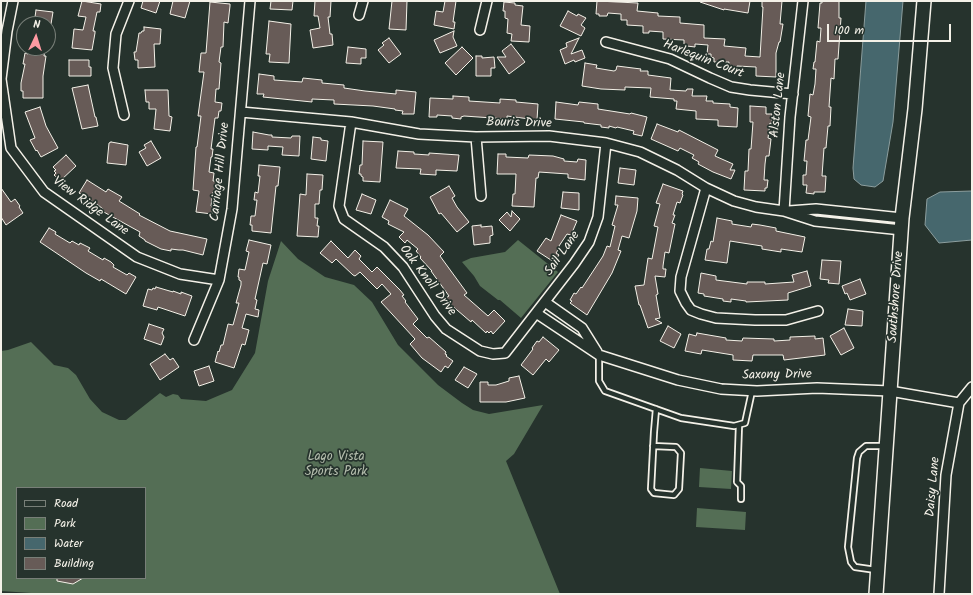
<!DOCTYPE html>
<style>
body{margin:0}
#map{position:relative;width:973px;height:595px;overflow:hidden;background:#26332d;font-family:Kalam,sans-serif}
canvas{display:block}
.frame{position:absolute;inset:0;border:2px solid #f4f1e8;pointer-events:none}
.legend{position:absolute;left:16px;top:487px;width:130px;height:92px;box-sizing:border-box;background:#26332d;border:1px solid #787f78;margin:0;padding:5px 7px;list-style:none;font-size:12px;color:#f4f1e8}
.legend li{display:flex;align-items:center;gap:8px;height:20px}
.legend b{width:20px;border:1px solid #787f78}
.north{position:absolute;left:16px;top:16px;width:40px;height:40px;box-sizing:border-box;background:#26332d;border:1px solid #787f78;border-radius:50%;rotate:4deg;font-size:11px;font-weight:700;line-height:16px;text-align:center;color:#f4f1e8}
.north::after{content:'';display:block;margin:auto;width:14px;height:18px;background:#ff9aa2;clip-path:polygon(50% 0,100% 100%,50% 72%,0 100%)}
.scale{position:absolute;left:827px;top:24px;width:124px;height:18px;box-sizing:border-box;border:2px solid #f4f1e8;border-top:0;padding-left:5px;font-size:12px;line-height:14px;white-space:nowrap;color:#f4f1e8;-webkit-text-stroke:3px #26332d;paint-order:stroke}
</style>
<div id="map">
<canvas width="973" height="595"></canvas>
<div class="frame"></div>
<ul class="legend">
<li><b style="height:5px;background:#26332d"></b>Road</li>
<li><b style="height:11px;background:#546e55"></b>Park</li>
<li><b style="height:11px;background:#46676d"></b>Water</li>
<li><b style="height:11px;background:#675b57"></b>Building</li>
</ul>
<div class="north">N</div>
<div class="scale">100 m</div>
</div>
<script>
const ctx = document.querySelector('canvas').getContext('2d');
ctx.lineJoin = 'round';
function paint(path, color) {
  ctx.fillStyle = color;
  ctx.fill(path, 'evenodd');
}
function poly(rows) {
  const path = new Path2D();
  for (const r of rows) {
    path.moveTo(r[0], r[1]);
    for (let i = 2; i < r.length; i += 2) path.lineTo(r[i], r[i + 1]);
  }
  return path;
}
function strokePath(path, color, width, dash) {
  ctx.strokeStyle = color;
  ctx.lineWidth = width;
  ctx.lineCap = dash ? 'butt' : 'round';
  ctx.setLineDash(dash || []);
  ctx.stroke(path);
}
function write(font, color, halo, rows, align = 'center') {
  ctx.font = font + ' Kalam,sans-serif';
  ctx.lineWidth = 3.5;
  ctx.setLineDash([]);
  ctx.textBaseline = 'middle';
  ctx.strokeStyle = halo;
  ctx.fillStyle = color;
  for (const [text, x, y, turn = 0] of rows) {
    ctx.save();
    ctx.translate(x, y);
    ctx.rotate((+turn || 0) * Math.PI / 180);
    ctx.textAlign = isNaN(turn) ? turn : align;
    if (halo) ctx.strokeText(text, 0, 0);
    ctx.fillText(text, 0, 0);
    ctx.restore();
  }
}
paint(poly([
 [518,240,558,272,521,318,500,300,498,300,480,286,474,276,462,262,471,258,505,252],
 [281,241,298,259,325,277,354,285,372,302,398,345,438,385,462,403,473,410,489,414,543,405,514,454,506,461,560,594,46,594,1,591,1,351,8,350,31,342,54,365,68,368,76,375,90,399,102,412,119,420,126,420,160,393,166,397,173,394,178,395,181,399,206,401,213,398,232,390,255,353,268,281],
 [17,488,145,488,145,578,17,578],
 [700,468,732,471,731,489,699,487],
 [697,508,746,512,745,530,696,527]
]), '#546e55');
const water = poly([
 [866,1,903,1,893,122,883,181,875,187,861,185,854,179,853,168,866,1],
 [972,191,972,240,939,243,925,225,927,199,940,192,972,191]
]);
paint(water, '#46676d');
strokePath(water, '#8c9e9e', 1);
const building = poly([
 [82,1,101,4,100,12,97,12,93,31,95,31,95,33,92,50,72,48,74,29,83,30,86,17,78,16,82,1],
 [143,1,160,1,156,13,141,8,143,1],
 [173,1,190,1,185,18,170,14,173,1],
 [271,1,293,1,292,10,270,9,271,1],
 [315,1,331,1,330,17,328,17,330,34,332,34,333,45,313,48,310,30,320,28,318,16,314,16,315,1],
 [392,1,407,1,406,30,389,29,392,1],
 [445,1,456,1,453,22,455,22,454,29,434,25,436,11,443,12,445,1],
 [597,1,638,3,637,11,658,13,658,16,680,17,680,23,704,25,704,38,725,39,724,46,746,48,745,56,760,57,763,7,762,7,762,1,782,1,780,24,783,24,780,42,779,42,776,53,776,77,756,76,756,67,737,66,737,68,728,68,729,62,714,62,714,58,711,57,711,54,707,54,708,45,695,44,695,47,687,46,687,45,684,44,684,40,663,39,663,32,649,31,649,33,643,33,643,26,627,25,627,20,621,20,621,14,608,13,607,16,599,16,599,14,596,14,597,1],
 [700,1,750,1,748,13,724,9,724,10,700,2,700,1],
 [822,1,839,1,839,18,841,18,838,59,835,59,834,79,831,78,829,107,831,107,830,126,828,126,826,148,824,148,822,176,826,176,825,192,814,192,814,194,806,193,807,185,803,185,803,175,806,175,807,161,804,161,806,140,808,140,811,117,808,116,810,94,813,95,815,84,816,69,813,69,814,62,815,62,817,41,820,42,821,28,818,28,820,3,822,3,822,1],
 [210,2,230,4,230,6,228,23,224,22,223,47,221,47,219,62,221,63,219,89,216,89,215,102,222,103,221,111,219,111,218,118,215,118,211,149,213,149,212,157,211,157,209,172,214,173,213,181,216,181,215,192,213,192,211,206,213,206,212,214,196,212,199,191,193,190,196,147,197,147,201,116,198,116,204,72,199,72,201,53,206,53,210,2],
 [504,2,515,3,515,5,523,6,521,25,530,26,529,42,511,41,512,34,507,33,508,19,505,18,505,11,503,11,504,2],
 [36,10,53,12,51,24,34,24,36,10],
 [568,11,577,16,578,14,586,18,581,25,585,28,581,36,560,26,568,11],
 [269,21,291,24,289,63,269,62,270,54,266,54,269,21],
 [144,27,161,29,160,44,154,44,155,67,138,68,138,60,135,60,134,52,136,52,139,33,141,33,142,31,144,31,144,27],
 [454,31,453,37,457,46,440,53,434,40,454,31],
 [389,38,401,54,389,63,378,50,384,45,382,43,389,38],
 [579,38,571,54,582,50,585,58,575,62,574,60,565,64,560,50,567,47,566,43,579,38],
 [511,44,525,62,509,74,497,57,506,57,502,51,511,44],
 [348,47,366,49,366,58,361,58,361,64,346,63,348,47],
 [462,47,473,58,456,75,445,63,462,47],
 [28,48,45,48,44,56,46,56,43,76,43,98,23,98,23,91,21,91,21,83,25,64,23,64,25,53,28,54,28,48],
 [476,56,482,56,482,58,494,57,495,68,491,68,491,76,476,76,476,56],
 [69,60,89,60,89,67,91,67,91,76,69,76,69,60],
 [585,63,597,65,596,68,614,71,616,70,617,66,641,69,640,71,648,71,648,75,671,78,670,90,686,91,687,89,693,89,692,96,707,96,706,101,713,101,713,103,730,104,730,107,738,108,737,127,718,126,718,120,696,119,696,111,676,109,677,101,674,101,674,99,650,97,651,88,625,87,625,90,601,89,582,86,585,63],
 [259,74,274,76,274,80,302,82,303,78,322,80,322,83,344,85,344,88,365,91,396,94,396,90,416,92,414,114,402,114,403,111,395,110,395,109,373,106,334,104,334,100,312,99,312,102,263,97,264,94,257,94,259,74],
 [88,85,95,117,96,117,98,126,82,129,72,88,88,85],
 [145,90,168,90,169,116,172,117,170,131,154,129,156,109,149,109,149,102,146,102,145,90],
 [453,96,469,97,469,101,500,103,500,99,516,100,516,102,538,104,537,120,507,116,507,119,464,116,461,117,461,119,452,118,452,116,437,115,437,117,429,117,430,98,453,99,453,96],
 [556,102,578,105,579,102,598,104,598,109,630,114,631,113,647,117,642,136,633,134,634,131,617,127,616,128,609,126,609,128,601,127,601,125,584,123,584,122,555,119,556,102],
 [750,106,766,107,766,114,772,114,772,124,770,123,768,138,771,139,769,156,766,156,765,164,764,180,768,180,767,188,765,188,765,191,744,190,745,171,748,171,749,149,751,149,753,122,750,122,750,106],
 [40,107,46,126,58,148,41,157,37,150,36,151,30,140,35,138,25,112,40,107],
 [657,124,678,132,679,130,718,150,715,156,733,164,730,170,735,170,731,179,713,172,698,164,699,162,692,158,694,155,680,148,678,151,651,139,657,124],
 [253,132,269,135,272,135,272,137,291,138,292,136,300,136,299,156,282,155,283,147,268,146,268,150,252,149,253,132],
 [313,137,321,138,321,140,328,141,326,161,311,159,313,137],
 [151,141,161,158,147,166,139,152,146,148,144,145,151,141],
 [363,141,383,142,380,182,363,181,363,177,361,176,361,174,359,174,360,165,362,165,363,141],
 [111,142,128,145,126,165,107,163,109,143,111,142],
 [398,151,414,152,414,154,429,155,429,153,459,155,457,171,436,170,436,175,420,174,421,169,396,168,398,151],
 [498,154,506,154,506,157,528,158,529,155,553,156,564,159,564,161,577,162,578,159,586,160,585,180,568,178,568,174,539,172,538,178,536,178,534,207,512,206,513,194,515,194,516,174,497,174,498,154],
 [66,155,76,166,60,181,54,175,56,173,54,171,56,170,53,167,66,155],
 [259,165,280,167,278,186,276,186,271,233,252,231,252,225,250,225,251,216,255,216,257,200,254,200,255,192,258,193,260,176,258,176,259,165],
 [620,168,636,170,634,185,618,183,620,168],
 [307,174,323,175,322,190,320,190,319,204,315,204,315,218,318,218,317,226,319,226,318,237,297,236,300,194,306,195,307,174],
 [87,180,106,192,108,189,122,197,119,201,140,214,139,215,170,231,207,239,203,255,183,250,179,250,171,249,171,251,161,249,145,241,145,240,139,236,140,232,102,211,103,209,98,205,79,193,87,180],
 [663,184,683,191,682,194,683,195,680,203,677,202,673,215,675,215,672,223,675,224,669,253,665,252,663,266,663,269,666,269,665,277,655,276,658,294,656,295,660,318,655,319,662,323,648,328,640,305,639,305,635,286,644,285,648,258,652,259,658,227,654,226,660,204,656,203,663,184],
 [449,186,455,196,452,198,457,207,469,222,457,232,441,213,439,214,430,197,449,186],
 [1,188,11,202,15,199,20,206,19,207,23,213,6,225,1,217,1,188],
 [563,192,579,193,579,210,561,208,563,192],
 [362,194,376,200,371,214,356,210,362,194],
 [616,196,638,198,637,211,629,238,622,236,618,250,621,251,612,273,587,315,570,303,572,301,570,300,574,293,576,294,581,287,582,288,603,256,607,246,610,247,615,226,612,225,618,205,615,205,616,196],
 [390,200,408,209,404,216,428,235,444,252,440,256,467,293,464,295,488,316,494,310,505,321,493,334,491,331,489,333,487,331,486,333,472,320,471,322,450,304,446,298,449,296,431,271,432,271,420,258,421,257,416,251,418,249,407,240,405,243,399,237,404,232,388,224,389,221,382,217,390,200],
 [512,211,520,219,510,231,499,220,507,212,511,217,512,211],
 [561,215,577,221,571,235,567,234,559,246,560,247,556,253,559,255,554,262,537,251,546,238,551,241,561,215],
 [717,218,732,221,732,224,751,227,752,224,760,225,776,228,776,231,805,237,802,252,781,249,781,252,762,249,762,246,730,241,727,263,705,260,707,249,709,249,711,241,713,242,717,218],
 [481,225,481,227,492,226,493,235,490,236,490,243,474,245,472,226,481,225],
 [49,228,56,232,55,234,70,243,72,241,79,245,80,243,90,248,88,251,103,260,104,258,111,262,114,265,113,267,127,275,129,273,136,277,126,294,101,279,100,281,86,273,40,242,49,228],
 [249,240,271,245,267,264,263,263,255,299,257,300,255,309,259,310,258,317,246,314,242,328,249,330,245,345,242,344,234,368,215,362,218,351,219,352,221,345,223,345,228,324,233,325,239,303,236,303,241,285,241,281,239,280,239,277,238,277,239,269,245,270,249,252,246,251,249,240],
 [331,241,348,258,355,250,361,256,359,259,372,272,377,267,400,290,404,295,402,296,406,301,405,302,418,319,413,324,427,338,429,337,446,352,445,354,447,355,446,356,453,361,448,368,445,366,441,372,422,358,410,344,415,339,381,302,391,294,382,284,377,289,360,272,355,276,353,275,336,259,332,263,320,253,331,241],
 [822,260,841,261,839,284,828,283,829,280,820,279,822,260],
 [807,271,811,286,788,293,788,300,746,302,746,301,731,299,731,302,723,301,723,299,704,296,704,294,698,293,701,273,716,276,716,280,747,284,747,282,765,282,765,284,794,282,792,275,807,271],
 [860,279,866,294,850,300,847,293,845,294,842,286,860,279],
 [156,287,173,292,173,291,181,294,181,292,192,296,185,316,158,307,157,310,143,306,148,289,152,290,153,288,155,289,156,287],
 [848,309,863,311,862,326,845,325,848,309],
 [149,324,164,329,162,333,164,337,161,345,144,339,149,324],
 [668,326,681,334,674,348,660,341,668,326],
 [844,328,854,348,841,355,830,336,844,328],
 [697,333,726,338,726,340,742,341,743,338,774,339,774,341,790,340,790,337,815,336,815,339,823,338,825,355,784,360,783,355,753,355,752,361,733,360,733,355,702,350,701,354,685,351,689,334,696,336,697,333],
 [543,337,559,350,549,362,546,359,533,375,521,365,533,349,532,348,537,341,539,342,543,337],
 [165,354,170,360,173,358,179,367,160,380,150,364,165,354],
 [209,366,214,381,199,386,194,371,209,366],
 [464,367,477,374,468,388,455,380,464,367],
 [519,376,525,398,506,402,480,402,480,382,488,382,488,385,496,385,509,381,509,378,519,376],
 [57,578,83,578,73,584,57,581,57,578]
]);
paint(building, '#675b57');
strokePath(building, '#f4f1e8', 1);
const lane = poly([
 [599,355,599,381,605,391,681,418,734,426,745,423,752,391],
 [739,425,737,482,741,486,741,499],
 [653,446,676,447,681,453,679,489,674,495,654,493,651,489,654,432,656,409],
 [876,570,855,567,851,562,848,547,857,458,859,452,866,446,885,446]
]);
const street = poly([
 [13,1,7,31,1,79,11,148,44,192,137,257,180,274,219,280],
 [359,15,363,1],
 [480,30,487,1],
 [606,42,670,59,710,78,731,87,750,90,793,94],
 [241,112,351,122,419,134,476,137,549,136,606,143,640,152,677,170,706,188,734,201,756,207,784,211,815,221,902,230],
 [124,115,113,68,116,34,129,1],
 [351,122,339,206,344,219,384,247,403,267,435,316,446,329,480,351,493,354,505,353,574,264,589,242,598,217,606,143],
 [476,137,481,196],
 [706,188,681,277,680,291,686,303,691,310,701,314,716,318,755,320,786,320,818,311],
 [784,211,790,117,803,1],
 [789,211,816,209,902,218],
 [545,302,582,328,597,352],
 [536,313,599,355,678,380,721,389,757,391,817,388,890,391,959,403],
 [194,340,219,280,232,209,250,1],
 [939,594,946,475,959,403,972,387]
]);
const secondary = poly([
 [876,594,902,218,915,109,924,1]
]);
strokePath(lane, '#f4f1e8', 8);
strokePath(street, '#f4f1e8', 12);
strokePath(secondary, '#f4f1e8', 16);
strokePath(lane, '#26332d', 4.5);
strokePath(street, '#26332d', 9);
strokePath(secondary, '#26332d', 13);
write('13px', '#f4f1e8', '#26332d', [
 ["Harlequin Court",703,60,21],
 ["Alston Lane",779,105,-84],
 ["Bouris Drive",519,124,1],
 ["Carriage Hill Drive",221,172,-84],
 ["View Ridge Lane",90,207,36],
 ["Sail Lane",563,254,-55],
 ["Oak Knoll Drive",427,281,53],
 ["Southshore Drive",897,297,-86],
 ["Saxony Drive",777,376,-1],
 ["Daisy Lane",934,487,-85]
]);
write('13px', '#b4bdad', '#26332d', [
 ["Lago Vista",336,458],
 ["Sports Park",336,473]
]);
</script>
